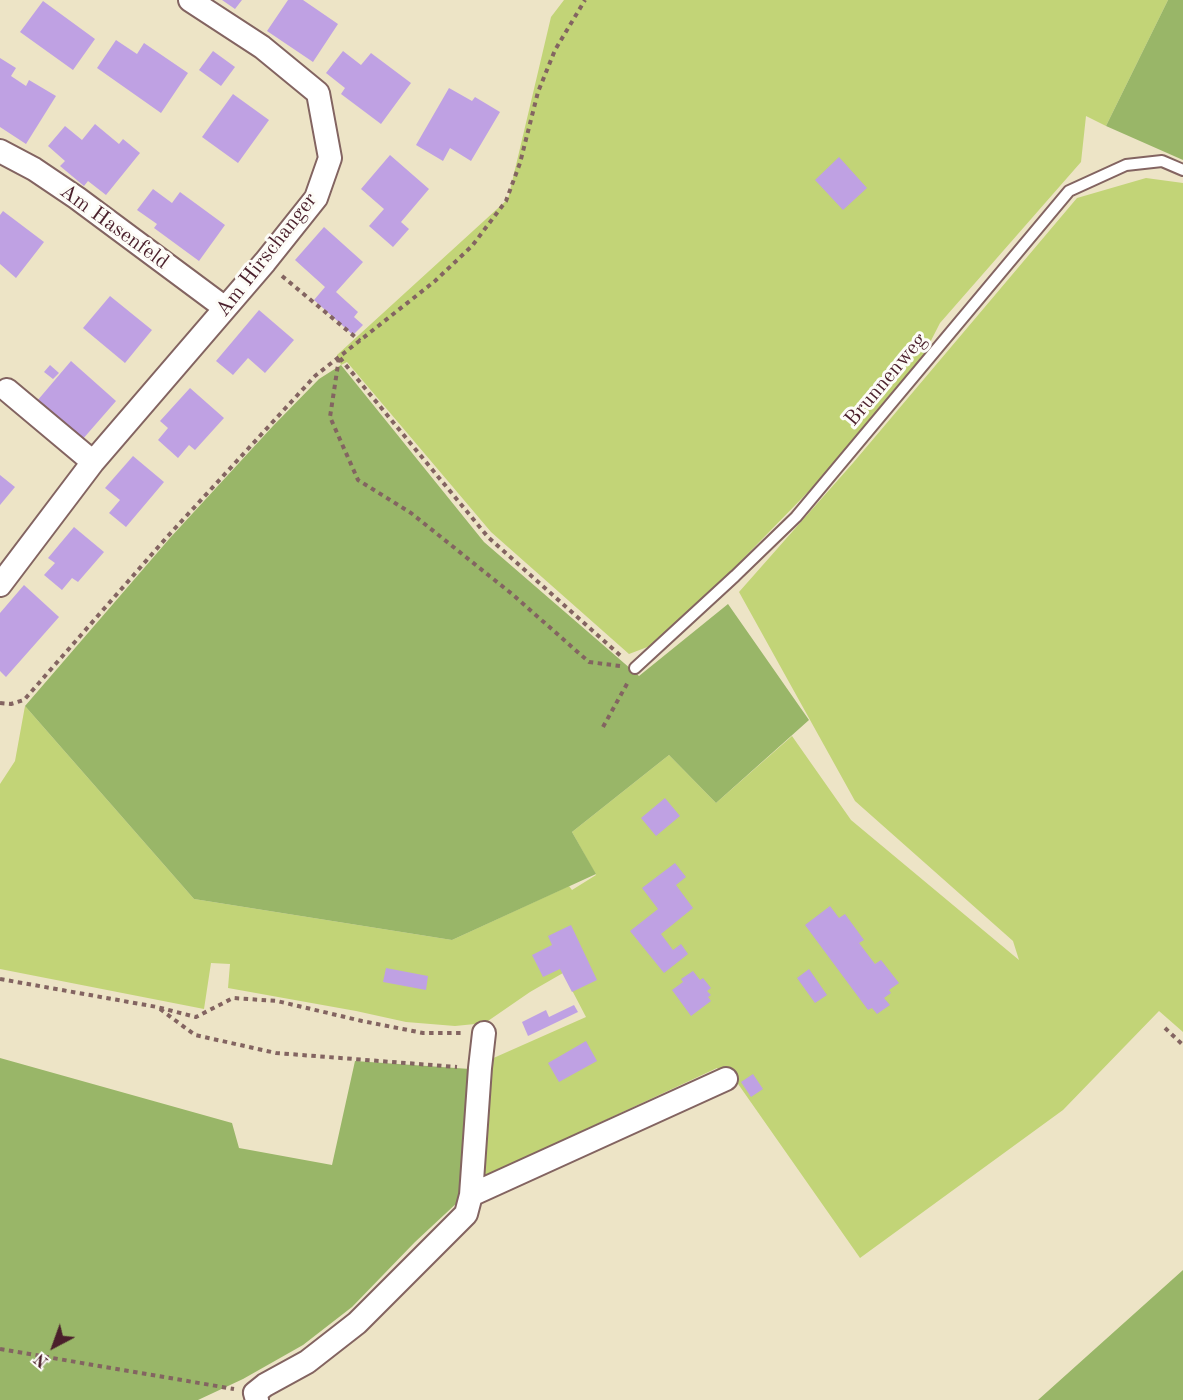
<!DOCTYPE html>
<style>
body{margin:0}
#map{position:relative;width:1183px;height:1400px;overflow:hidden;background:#ede4c6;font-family:"Old Standard TT",serif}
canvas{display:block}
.north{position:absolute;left:24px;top:1316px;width:60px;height:60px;-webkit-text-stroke:4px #fdfcf7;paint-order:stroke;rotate:221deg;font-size:16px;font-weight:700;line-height:24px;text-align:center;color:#4a1f2b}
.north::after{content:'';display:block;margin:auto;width:21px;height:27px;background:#4a1f2b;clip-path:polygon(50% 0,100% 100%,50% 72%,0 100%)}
</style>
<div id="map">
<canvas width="1183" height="1400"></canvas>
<div class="north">N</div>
</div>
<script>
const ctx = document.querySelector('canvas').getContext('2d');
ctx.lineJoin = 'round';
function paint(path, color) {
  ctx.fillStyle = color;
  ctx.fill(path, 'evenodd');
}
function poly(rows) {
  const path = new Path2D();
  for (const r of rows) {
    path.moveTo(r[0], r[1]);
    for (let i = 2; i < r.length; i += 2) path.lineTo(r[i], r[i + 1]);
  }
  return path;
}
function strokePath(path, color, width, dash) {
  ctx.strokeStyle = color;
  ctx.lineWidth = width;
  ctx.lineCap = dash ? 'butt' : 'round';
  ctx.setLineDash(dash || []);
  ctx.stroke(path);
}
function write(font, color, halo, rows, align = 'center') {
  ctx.font = font + ' "Old Standard TT",serif';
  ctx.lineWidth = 6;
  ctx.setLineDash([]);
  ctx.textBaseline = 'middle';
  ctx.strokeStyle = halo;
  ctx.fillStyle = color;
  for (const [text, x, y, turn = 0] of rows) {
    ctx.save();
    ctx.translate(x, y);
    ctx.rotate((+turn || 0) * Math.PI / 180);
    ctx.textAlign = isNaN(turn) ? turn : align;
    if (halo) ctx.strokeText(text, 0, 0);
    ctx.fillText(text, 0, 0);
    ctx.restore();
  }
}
paint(poly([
 [564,0,1168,0,1106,126,1086,116,1081,162,940,323,917,368,842,457,733,569,650,646,629,654,491,532,347,362,341,365,337,355,508,199,551,17],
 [1146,178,1183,183,1183,1032,1159,1011,1063,1110,860,1258,736,1081,729,1081,717,1068,479,1179,489,1060,586,1017,563,973,530,992,485,1023,455,1026,406,1022,356,1011,228,988,230,964,211,963,204,1009,0,969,0,784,15,761,25,706,194,899,452,940,569,886,572,890,596,875,572,832,669,755,716,803,792,736,851,820,1019,960,1013,941,855,801,739,592,853,463,1077,198]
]), '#c2d477');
paint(poly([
 [1168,0,1183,0,1183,160,1106,126],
 [341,365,484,542,639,676,728,604,809,720,716,803,669,755,572,832,596,874,452,940,194,899,25,706,170,538,273,426,319,379],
 [0,1058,232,1123,239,1148,332,1165,355,1061,470,1069,460,1200,415,1242,352,1307,303,1345,243,1379,198,1400,0,1400],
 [1183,1270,1183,1400,1038,1400]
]), '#99b668');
paint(poly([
 [222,0,242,0,235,9],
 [288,0,303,0,338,24,313,62,267,31],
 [43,1,95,39,73,70,20,32],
 [116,40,137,54,144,43,188,73,161,113,97,68],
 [213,51,235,67,221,86,199,70],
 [343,51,361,65,371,53,411,83,381,124,341,94,345,88,326,73],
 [0,58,16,68,11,76,26,86,29,80,56,96,26,144,0,127],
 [449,88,472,101,475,97,500,112,471,161,450,148,443,161,416,145],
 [233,94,269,120,238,163,202,137],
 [95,124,119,144,123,139,140,153,106,195,88,181,84,186,60,166,65,161,48,146,65,126,82,140],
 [390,155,429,189,401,222,409,229,393,247,369,226,384,209,361,189],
 [839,157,867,188,843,210,815,180],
 [153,189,172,203,180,192,225,225,199,261,154,228,157,224,137,210],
 [3,211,44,242,16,278,0,264,0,215],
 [324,227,363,262,336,292,358,312,354,317,363,325,353,335,314,300,325,287,295,260],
 [110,296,152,330,125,363,83,328],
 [259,310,294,340,265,373,248,358,233,375,216,361],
 [71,361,116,401,82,440,37,401],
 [50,365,59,373,53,379,44,372],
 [190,388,224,418,195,450,189,445,178,458,158,440,168,428,160,421],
 [133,456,164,482,126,527,109,513,120,500,105,488],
 [0,475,15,487,0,505],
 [74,527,104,552,78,582,72,578,62,590,44,575,55,563,48,558],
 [24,585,59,617,6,677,0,671,0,613],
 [665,798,680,816,656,836,641,818],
 [675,863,686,877,676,885,693,908,661,934,673,950,681,944,688,954,664,973,630,931,658,909,642,888],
 [830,906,839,918,845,914,864,940,859,943,875,964,881,960,899,983,889,990,891,993,884,998,890,1005,877,1014,872,1008,868,1010,805,925],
 [571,925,597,980,572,992,560,969,543,977,532,955,552,945,548,936],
 [386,968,428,976,426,990,383,982],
 [809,969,827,995,815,1003,797,978],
 [693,971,700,980,703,978,711,988,707,991,711,995,708,997,711,1001,691,1016,672,990,683,982,681,979],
 [574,1005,578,1012,528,1036,522,1022,546,1010,549,1017],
 [586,1041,597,1061,559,1082,548,1063],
 [753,1074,763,1089,751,1097,741,1082]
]), '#bfa1e3');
const lane = poly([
 [635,668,735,576,796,517,1069,191,1126,165,1162,161,1183,170]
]);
const street = poly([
 [0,151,34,169,77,198,225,308],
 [7,390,93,462],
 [0,585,93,462,265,262,316,198,330,158,318,93,262,47,190,0],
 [471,1195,480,1068,484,1033],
 [257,1400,255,1393,265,1385,307,1362,357,1323,466,1214,471,1195,726,1079]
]);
strokePath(lane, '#836461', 14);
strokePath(street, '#836461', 26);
strokePath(poly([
 [282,276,360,341],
 [339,358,330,417,358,480,411,513,512,594,589,662,620,666],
 [340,358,488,537,622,657],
 [0,703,11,704,24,700,167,537,315,376,435,281,472,246,506,201,520,163,538,92,555,50,585,0],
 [603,727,628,682],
 [0,979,157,1007,196,1017,233,998,277,1001,362,1021,423,1033,462,1033],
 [160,1009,195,1035,276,1053,457,1067],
 [1165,1028,1183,1045],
 [0,1349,234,1389]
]), '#836461', 4, [4.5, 4.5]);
strokePath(lane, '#fff', 10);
strokePath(street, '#fff', 22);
write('21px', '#4a1f2b', '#fdfcf7', [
 ["Am Hasenfeld",114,227,36],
 ["Am Hirschanger",267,255,-52],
 ["Brunnenweg",886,380,-50]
]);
</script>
